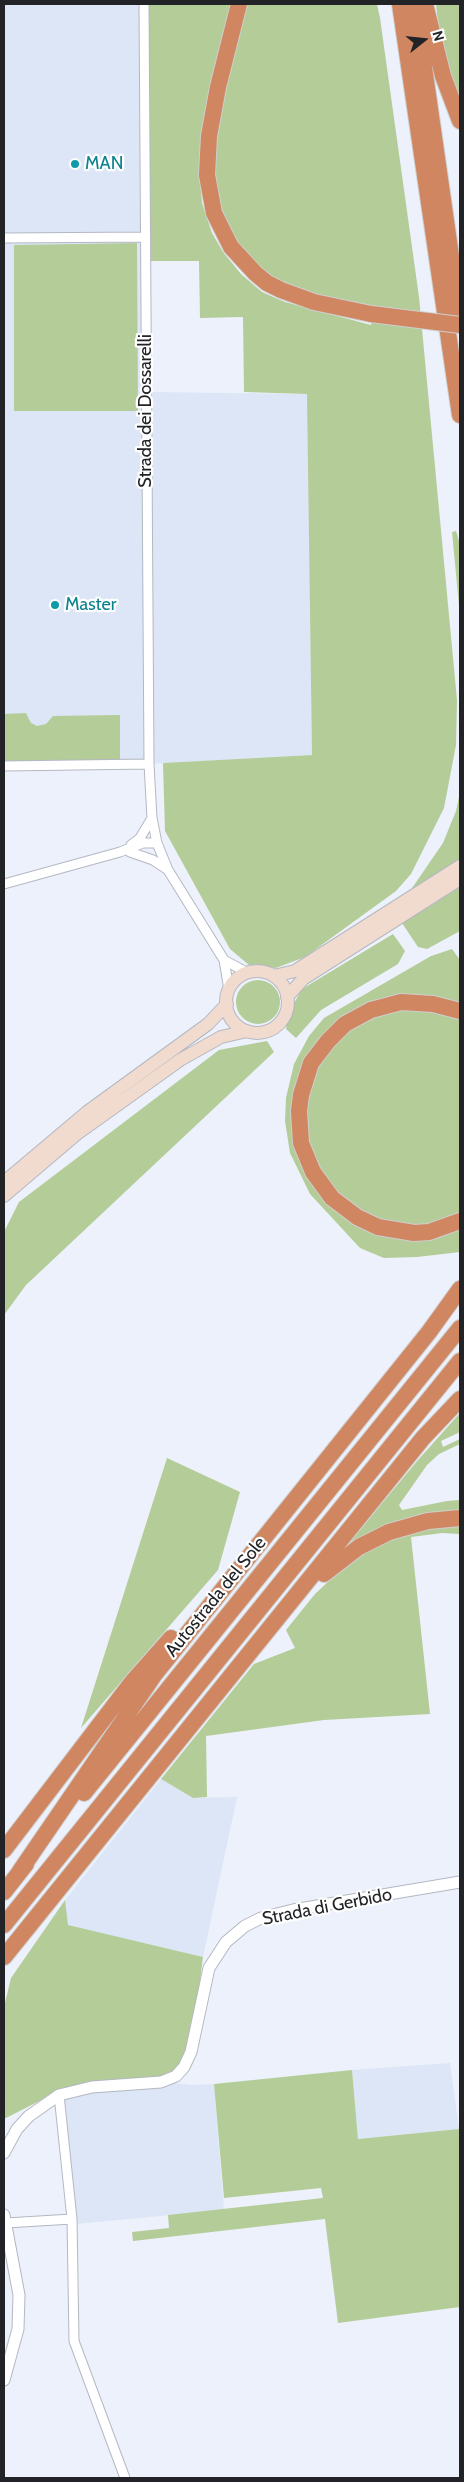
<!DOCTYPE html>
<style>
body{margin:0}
#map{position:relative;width:464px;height:2482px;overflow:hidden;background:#ecf1fb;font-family:Cabin,sans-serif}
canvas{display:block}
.frame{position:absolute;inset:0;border:5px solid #212326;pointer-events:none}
.north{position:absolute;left:399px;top:15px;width:50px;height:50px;-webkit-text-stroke:4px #fefefe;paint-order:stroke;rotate:74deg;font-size:14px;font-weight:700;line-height:20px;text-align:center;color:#212326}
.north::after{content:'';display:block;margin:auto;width:18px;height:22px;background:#212326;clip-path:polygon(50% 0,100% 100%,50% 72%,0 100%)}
</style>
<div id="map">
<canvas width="464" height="2482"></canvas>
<div class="frame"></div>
<div class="north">N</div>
</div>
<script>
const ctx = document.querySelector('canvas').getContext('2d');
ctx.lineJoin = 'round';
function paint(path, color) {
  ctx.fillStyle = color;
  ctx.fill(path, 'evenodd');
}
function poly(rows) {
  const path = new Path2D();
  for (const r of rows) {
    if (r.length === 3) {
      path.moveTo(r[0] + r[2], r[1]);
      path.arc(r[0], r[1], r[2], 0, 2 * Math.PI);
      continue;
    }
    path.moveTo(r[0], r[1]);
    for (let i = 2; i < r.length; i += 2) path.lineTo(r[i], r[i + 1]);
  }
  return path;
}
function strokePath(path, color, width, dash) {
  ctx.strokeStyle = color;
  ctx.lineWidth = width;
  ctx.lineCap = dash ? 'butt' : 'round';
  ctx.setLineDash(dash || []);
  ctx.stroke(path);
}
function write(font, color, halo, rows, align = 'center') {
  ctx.font = font + ' Cabin,sans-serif';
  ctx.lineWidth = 4.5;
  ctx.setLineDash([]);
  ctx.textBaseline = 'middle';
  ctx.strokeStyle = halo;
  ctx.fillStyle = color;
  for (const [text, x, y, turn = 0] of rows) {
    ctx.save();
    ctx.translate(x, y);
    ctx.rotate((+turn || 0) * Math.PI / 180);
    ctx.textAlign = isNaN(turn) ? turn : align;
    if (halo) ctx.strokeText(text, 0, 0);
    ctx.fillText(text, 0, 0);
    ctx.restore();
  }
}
paint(poly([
 [4,4,144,4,149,392,308,394,312,755,148,764,4,766],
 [161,1779,193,1798,237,1797,203,1957,67,1925,65,1900],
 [450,2063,459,2129,358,2139,352,2070],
 [161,2082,193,2085,214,2084,224,2210,76,2224,57,2092]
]), '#dce6f6');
paint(poly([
 [141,4,232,4,201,140,199,166,202,203,212,233,223,252,241,274,262,292,285,302,371,325,374,308,301,293,261,273,224,225,213,162,221,105,246,4,377,4,380,18,419,297,457,700,456,745,444,808,411,874,396,891,305,957,276,968,249,965,230,949,165,831,163,763,312,755,307,394,244,392,243,317,200,318,199,261,147,261],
 [436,4,460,4,460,102,453,84,438,23],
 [137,243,138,411,14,411,14,245],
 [456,531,460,544,460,616,452,532],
 [26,713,31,723,37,726,46,724,53,716,120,715,120,765,4,766,4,714],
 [460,792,460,862,410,891,443,843,456,811],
 [460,887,460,931,427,949,418,947,402,923],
 [393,934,405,951,398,964,321,1010,296,1038,286,1029,288,1014,302,989],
 [452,949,460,960,460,1006,426,997,333,1029,295,1123,342,1211,431,1238,460,1229,460,1252,417,1257,384,1258,360,1248,310,1194,290,1153,285,1121,286,1098,294,1064,309,1036,324,1018,431,956],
 [258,1002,22],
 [413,1008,460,1017,460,1216,418,1228,379,1222,346,1202,320,1174,306,1133,307,1096,319,1061,333,1042,366,1018],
 [267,1041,274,1052,26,1285,4,1315,4,1232,19,1202,219,1050],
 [460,1413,460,1432,441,1441,443,1447,460,1439,460,1444,439,1454,427,1465,399,1505,402,1510,447,1501,460,1500,460,1514,350,1547,348,1544,418,1460],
 [167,1458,240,1492,218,1570,81,1728],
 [460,1524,460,1534,442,1533,411,1537,430,1714,324,1720,206,1736,207,1797,193,1798,161,1779,254,1664,295,1648,286,1630,315,1594,350,1561,405,1532],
 [65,1900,68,1925,203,1957,191,2052,177,2075,57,2092,4,2119,4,2007,11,1978],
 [352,2070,358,2139,459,2129,460,2307,338,2323,325,2219,133,2241,132,2232,169,2228,168,2215,323,2198,321,2188,224,2198,214,2084]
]), '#b4cc98');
const minor = poly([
 [144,4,149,764,152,818,157,843,168,870,224,960,229,990],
 [4,238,145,237],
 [4,766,149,764],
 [131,845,140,838,152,818],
 [130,852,153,860,168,870],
 [4,884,120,852,143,843,157,843],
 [224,960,248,973],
 [59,2095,72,2219,74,2341,125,2478],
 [6,2223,72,2219]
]);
const tertiary = poly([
 [4,2153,17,2129,29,2116,59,2095,92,2087,161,2082,176,2076,184,2067,191,2052,209,1968,226,1942,245,1926,261,1918,293,1910,460,1882],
 [4,2215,19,2295,18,2329,4,2380]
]);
const secondary = poly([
 [257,1002,31],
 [274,976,295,971,460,866],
 [287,997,303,979,460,879],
 [4,1182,87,1112,208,1024,227,1004],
 [4,1196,78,1133,180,1060,221,1037,247,1031]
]);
const motorway = poly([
 [239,4,218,87,209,136,207,175,214,213,231,247,255,273,267,283,281,290,314,302,371,314],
 [400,4,460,415],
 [415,4,460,319],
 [425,4,443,76,460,121],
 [460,1011,433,1004,401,1002,371,1010,345,1024,328,1041,311,1063,301,1095,299,1111,301,1143,313,1172,332,1198,357,1217,378,1227,414,1233,429,1232,460,1221],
 [324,1574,359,1547,389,1532,428,1521,460,1518],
 [84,1793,460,1328],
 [4,1850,132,1682,171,1638],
 [20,1871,155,1674,429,1332,460,1289],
 [4,1892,26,1864],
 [4,1925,460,1361],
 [4,1957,423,1438,460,1399]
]);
strokePath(minor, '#b3b8c2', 11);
strokePath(tertiary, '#b3b8c2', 13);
strokePath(secondary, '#b3b8c2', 14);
strokePath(motorway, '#cecfcf', 18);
strokePath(minor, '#fff', 9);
strokePath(tertiary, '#fff', 11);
strokePath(secondary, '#f1dbcf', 12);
strokePath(motorway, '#d08660', 16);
const motorwayBridge = poly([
 [371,314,460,325]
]);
strokePath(motorwayBridge, '#cecfcf', 18, []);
strokePath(motorwayBridge, '#d08660', 16);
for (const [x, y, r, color] of [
 [75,164,5,"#0f9aa8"],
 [55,605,5,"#0f9aa8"]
]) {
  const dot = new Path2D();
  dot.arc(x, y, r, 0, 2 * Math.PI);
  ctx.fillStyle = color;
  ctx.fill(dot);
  strokePath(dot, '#fefefe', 2);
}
write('18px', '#0d838f', '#fefefe', [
 ["MAN",85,164],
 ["Master",65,605]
], 'left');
write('18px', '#212326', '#fefefe', [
 ["Strada dei Dossarelli",146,411,-90],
 ["Autostrada del Sole",216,1597,-51],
 ["Strada di Gerbido",327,1907,-11]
]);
</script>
